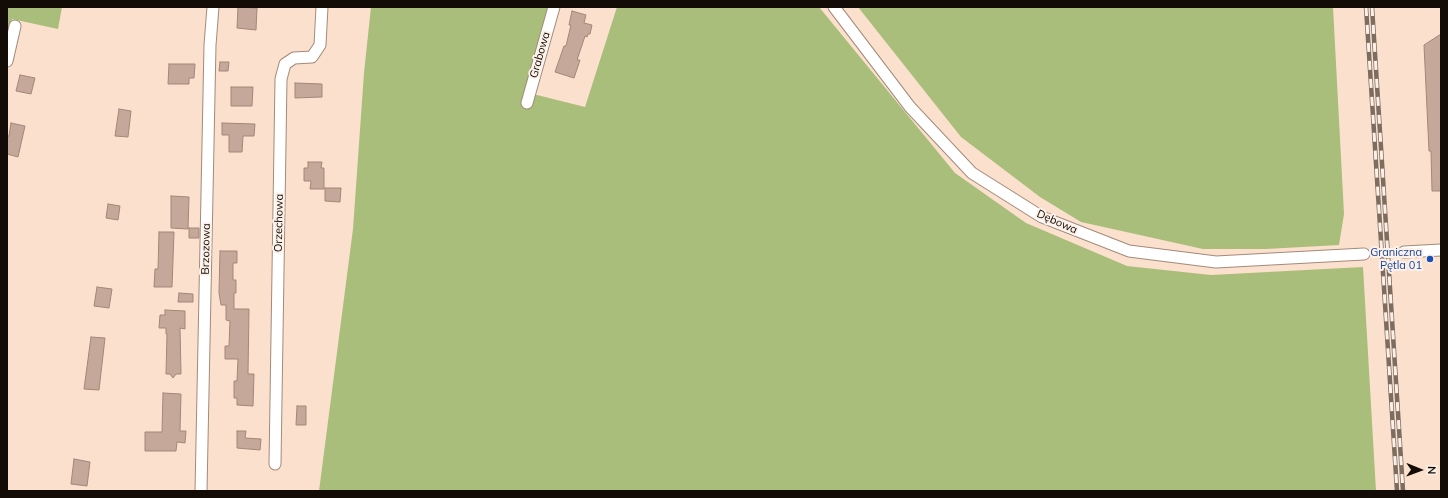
<!DOCTYPE html>
<meta charset="utf-8">
<style>
body{margin:0}
#map{position:relative;width:1448px;height:498px;overflow:hidden;background:#fbe0cd;font-family:Mulish,sans-serif}
canvas{display:block}
.frame{position:absolute;inset:0;border:8px solid #130b05;pointer-events:none}
.north{position:absolute;left:1400px;top:450px;width:40px;height:40px;-webkit-text-stroke:3px #fcf1e9;paint-order:stroke;rotate:91deg;font-size:11px;font-weight:700;line-height:16px;text-align:center;color:#130b05}
.north::after{content:'';display:block;margin:auto;width:14px;height:18px;background:#130b05;clip-path:polygon(50% 0,100% 100%,50% 72%,0 100%)}
</style>
<div id="map">
<canvas width="1448" height="498"></canvas>
<div class="frame"></div>
<div class="north">N</div>
</div>
<script>
const ctx = document.querySelector('canvas').getContext('2d');
ctx.lineJoin = 'round';
function paint(path, color) {
  ctx.fillStyle = color;
  ctx.fill(path, 'evenodd');
}
function poly(rows) {
  const path = new Path2D();
  for (const r of rows) {
    path.moveTo(r[0], r[1]);
    for (let i = 2; i < r.length; i += 2) path.lineTo(r[i], r[i + 1]);
  }
  return path;
}
function strokePath(path, color, width, dash) {
  ctx.strokeStyle = color;
  ctx.lineWidth = width;
  ctx.lineCap = dash ? 'butt' : 'round';
  ctx.setLineDash(dash || []);
  ctx.stroke(path);
}
function write(font, color, halo, rows, align = 'center') {
  ctx.font = font + ' Mulish,sans-serif';
  ctx.lineWidth = 4;
  ctx.setLineDash([]);
  ctx.textBaseline = 'middle';
  ctx.strokeStyle = halo;
  ctx.fillStyle = color;
  for (const [text, x, y, turn = 0] of rows) {
    ctx.save();
    ctx.translate(x, y);
    ctx.rotate((+turn || 0) * Math.PI / 180);
    ctx.textAlign = isNaN(turn) ? turn : align;
    if (halo) ctx.strokeText(text, 0, 0);
    ctx.fillText(text, 0, 0);
    ctx.restore();
  }
}
paint(poly([
 [7,7,62,7,58,29,12,19,7,39],
 [371,7,552,7,525,92,585,107,617,7,819,7,955,173,1026,223,1127,266,1211,275,1363,267,1376,491,319,491,353,229,364,73],
 [858,7,1333,7,1344,214,1339,245,1266,249,1203,249,1081,222,1040,197,961,137]
]), '#a9be7a');
const building = poly([
 [238,7,257,8,256,30,237,28,238,7],
 [572,11,586,15,584,23,592,25,590,34,588,34,587,37,585,36,577,60,580,60,574,78,555,72,564,46,566,46,571,25,569,25,572,11],
 [1441,34,1441,191,1432,191,1431,151,1429,151,1424,45,1441,34],
 [220,62,229,62,228,71,219,71,220,62],
 [169,64,195,64,194,78,189,78,189,84,168,84,169,64],
 [20,75,35,78,31,94,16,91,20,75],
 [295,83,322,84,322,97,295,98,295,83],
 [231,87,253,87,252,106,231,106,231,87],
 [119,109,131,111,128,137,115,136,119,109],
 [11,123,25,126,18,157,7,154,7,136,9,136,11,123],
 [222,123,255,124,254,136,243,136,242,152,229,152,229,135,222,135,222,123],
 [308,162,322,162,321,168,324,168,324,189,310,189,311,181,304,181,304,168,308,168,308,162],
 [325,188,341,188,340,202,325,201,325,188],
 [171,196,189,197,188,229,171,228,171,196],
 [108,204,120,206,118,220,106,218,108,204],
 [189,228,199,228,199,238,189,238,189,228],
 [159,232,174,232,172,287,154,287,155,269,158,269,159,232],
 [220,251,237,251,237,263,233,263,233,280,236,280,236,293,234,293,234,309,249,309,248,374,254,374,253,406,237,405,237,398,234,398,234,381,237,381,238,359,225,359,225,346,229,346,230,321,226,320,226,305,221,305,219,293,220,251],
 [97,287,112,289,109,308,94,306,97,287],
 [179,293,193,294,193,302,178,302,179,293],
 [165,310,185,311,185,329,180,328,181,374,176,374,173,378,170,374,166,374,167,334,166,334,166,328,159,328,160,315,165,315,165,310],
 [91,337,105,338,99,390,84,389,91,337],
 [163,393,181,394,180,431,186,431,185,443,177,442,176,451,145,451,145,432,162,432,163,393],
 [297,406,306,406,306,425,296,425,297,406],
 [237,431,246,431,245,438,261,439,260,450,237,448,237,431],
 [74,459,90,462,87,486,71,484,74,459]
]);
paint(building, '#c5a899');
strokePath(building, '#a28778', 1);
const street = poly([
 [834,7,910,107,972,173,1042,217,1129,251,1216,262,1364,254],
 [7,61,15,26],
 [527,103,554,7],
 [1404,252,1441,250],
 [275,464,281,79,285,64,294,58,312,57,320,45,322,7],
 [201,491,210,45,213,7]
]);
strokePath(street, '#a38a79', 13);
strokePath(street, '#fff', 11);
const rail = poly([
 [1366,7,1397,491],
 [1372,7,1403,491]
]);
strokePath(rail, '#7d6c60', 4.5);
strokePath(rail, '#fcf1e9', 3, [9]);
for (const [x, y, r, color] of [
 [1430,259,4,"#1a4fb4"]
]) {
  const dot = new Path2D();
  dot.arc(x, y, r, 0, 2 * Math.PI);
  ctx.fillStyle = color;
  ctx.fill(dot);
  strokePath(dot, '#fcf1e9', 1.5);
}
write('11px', '#130b05', '#fcf1e9', [
 ["Grabowa",540,55,-74],
 ["Dębowa",1057,222,24],
 ["Orzechowa",279,223,-89],
 ["Brzozowa",206,249,-89]
]);
write('11px', '#164399', '#fcf1e9', [
 ["Graniczna",1422,253],
 ["Pętla 01",1422,266]
], 'right');
</script>
